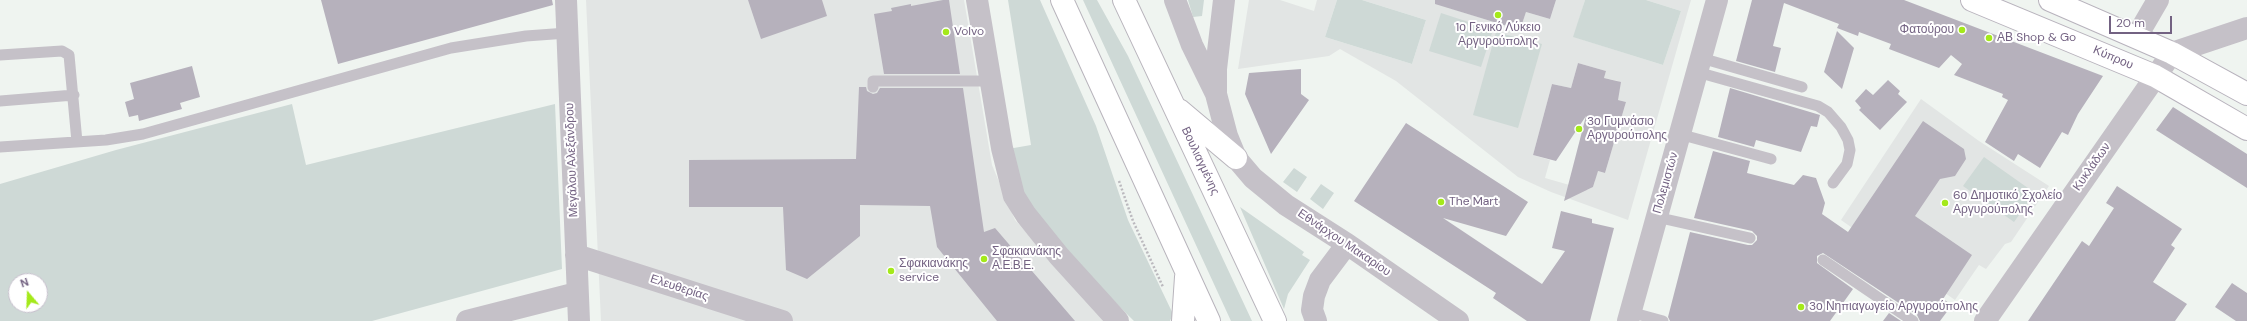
<!DOCTYPE html>
<meta charset="utf-8">
<style>
body{margin:0}
#map{position:relative;width:2247px;height:321px;overflow:hidden;background:#eff4f0;font-family:"DM Sans",sans-serif}
canvas{display:block}
.north{position:absolute;left:8px;top:273px;width:40px;height:40px;box-sizing:border-box;background:#fff;border:1px solid #c7c0cd;border-radius:50%;rotate:341deg;font-size:11px;font-weight:700;line-height:16px;text-align:center;color:#736282}
.north::after{content:'';display:block;margin:auto;width:14px;height:18px;background:#a4e91a;clip-path:polygon(50% 0,100% 100%,50% 72%,0 100%)}
.scale{position:absolute;left:2109px;top:16px;width:63px;height:18px;box-sizing:border-box;border:2px solid #736282;border-top:0;padding-left:5px;font-size:12px;line-height:14px;white-space:nowrap;color:#736282;-webkit-text-stroke:3px #fff;paint-order:stroke}
</style>
<div id="map">
<canvas width="2247" height="321"></canvas>
<div class="north">N</div>
<div class="scale">20 m</div>
</div>
<script>
const ctx = document.querySelector('canvas').getContext('2d');
ctx.lineJoin = 'round';
function paint(path, color) {
  ctx.fillStyle = color;
  ctx.fill(path, 'evenodd');
}
function poly(rows) {
  const path = new Path2D();
  for (const r of rows) {
    path.moveTo(r[0], r[1]);
    for (let i = 2; i < r.length; i += 2) path.lineTo(r[i], r[i + 1]);
  }
  return path;
}
function strokePath(path, color, width, dash) {
  ctx.strokeStyle = color;
  ctx.lineWidth = width;
  ctx.lineCap = dash ? 'butt' : 'round';
  ctx.setLineDash(dash || []);
  ctx.stroke(path);
}
function write(font, color, halo, rows, align = 'center') {
  ctx.font = font + ' "DM Sans",sans-serif';
  ctx.lineWidth = 4;
  ctx.setLineDash([]);
  ctx.textBaseline = 'middle';
  ctx.strokeStyle = halo;
  ctx.fillStyle = color;
  for (const [text, x, y, turn = 0] of rows) {
    ctx.save();
    ctx.translate(x, y);
    ctx.rotate((+turn || 0) * Math.PI / 180);
    ctx.textAlign = isNaN(turn) ? turn : align;
    if (halo) ctx.strokeText(text, 0, 0);
    ctx.fillText(text, 0, 0);
    ctx.restore();
  }
}
paint(poly([
 [586,0,964,0,992,165,1015,220,1107,321,601,321],
 [1249,0,1280,0,1314,11,1317,0,1337,0,1325,37,1412,64,1426,20,1362,0,1451,0,1449,8,1520,30,1526,12,1550,19,1556,0,1585,0,1574,37,1663,65,1681,11,1646,0,1691,0,1628,220,1551,192,1518,177,1396,81,1340,49,1329,56,1238,69],
 [1578,63,1606,71,1604,78,1618,81,1620,85,1619,91,1599,95,1626,102,1605,173,1580,166,1595,181,1593,187,1587,190,1545,178,1550,160,1533,155,1552,84,1571,88],
 [1921,99,1979,141,2049,186,2011,242,2005,244,1986,269,1979,265,1955,300,1841,220]
]), '#e2e5e4');
paint(poly([
 [1008,0,1040,0,1096,126,1128,220,1173,314,1170,321,1134,321,1053,241,1017,190,1008,149,1031,145],
 [1083,0,1097,0,1128,56,1252,321,1231,321],
 [1188,0,1204,0,1202,16,1193,17],
 [1337,0,1362,0,1426,20,1412,64,1325,37],
 [1585,0,1646,0,1681,11,1663,65,1573,37],
 [1441,13,1493,30,1481,67,1429,51],
 [1496,32,1542,44,1518,128,1473,115],
 [292,104,306,165,555,104,562,269,372,321,0,321,0,184,116,150],
 [16,281,40,281,40,305,16,305],
 [1984,157,2035,193,2014,222,1963,186],
 [1294,168,1307,177,1297,192,1283,182],
 [1321,184,1334,193,1323,209,1310,199],
 [1240,207,1304,252,1302,255,1310,260,1288,294,1284,309]
]), '#ced9d6');
paint(poly([
 [321,0,552,0,553,5,338,64],
 [748,0,822,0,827,16,761,39],
 [943,0,949,0,960,74,884,74,874,14,892,11,891,8,911,4,911,6],
 [1435,0,1556,0,1550,19,1526,12,1520,30,1435,4],
 [1752,0,1904,0,2103,76,2078,114,2068,135,2062,132,2040,168,2018,154,2014,161,1985,142,2008,100,2002,97,2003,94,1954,75,1962,64,1951,55,1939,68,1889,49,1891,44,1859,32,1858,36,1837,28,1839,24,1784,3,1773,46,1781,48,1775,72,1736,61],
 [1837,31,1854,48,1842,89,1824,72],
 [1578,63,1606,71,1604,78,1621,82,1618,100,1626,102,1605,173,1598,171,1593,187,1564,201,1586,116,1556,161,1533,155,1552,84,1571,88],
 [192,66,200,97,180,103,182,109,139,121,138,115,129,117,125,102,134,99,130,83],
 [1301,69,1301,94,1309,100,1271,154,1245,94,1249,73],
 [1888,80,1900,91,1898,94,1907,102,1880,130,1859,110,1861,108,1855,101,1866,89,1873,95],
 [859,87,866,87,867,91,873,94,877,93,880,88,963,88,984,232,995,228,1075,321,997,321,937,247,930,206,860,205,860,236,807,279,786,270,783,207,689,207,689,160,856,159],
 [1730,88,1820,115,1817,127,1811,126,1801,152,1756,140,1754,147,1718,137],
 [2173,107,2247,154,2247,188,2156,130],
 [1923,121,1964,149,1966,159,1955,176,1940,179,1915,216,1972,255,1943,299,1952,305,1940,321,1920,321,1917,315,1823,253,1817,256,1817,263,1853,289,1830,321,1670,321,1668,317,1690,232,1748,245,1752,245,1757,240,1757,236,1752,231,1694,218,1713,151,1750,161,1747,173,1794,185,1803,175,1816,178,1825,203,1822,214,1848,232],
 [1406,123,1528,202,1506,236,1443,218,1542,284,1565,251,1552,248,1561,211,1592,219,1592,223,1614,228,1590,321,1527,321,1493,298,1496,293,1354,201],
 [2117,186,2182,229,2171,245,2175,248,2153,282,2187,304,2175,321,2028,321,2082,241,2089,246,2114,208,2106,203],
 [2232,283,2247,293,2247,321,2236,321,2215,307],
 [1889,313,1901,321,1883,321]
]), '#b6b1bc');
const secondary = poly([
 [1972,0,2155,76,2247,129],
 [2050,0,2172,53,2247,94]
]);
const primary = poly([
 [1062,0,1209,321],
 [1124,0,1275,321],
 [1179,110,1236,158],
 [1183,321,1186,277]
]);
strokePath(secondary, '#b8b3bd', 24);
strokePath(primary, '#b8b4bc', 24);
strokePath(poly([
 [1119,181,1133,221,1163,287]
]), '#bbb9be', 2.5, [2, 2]);
strokePath(poly([
 [0,55,62,51,69,55,77,142],
 [1701,58,1802,87],
 [1697,72,1818,106,1828,112,1841,127,1848,140,1850,150,1847,164,1833,183],
 [873,87,873,81,991,81],
 [0,101,74,95],
 [1679,134,1771,159],
 [0,147,106,140,143,134,451,48,526,36,567,33],
 [1656,217,1750,238],
 [1823,260,1913,321],
 [1630,312,1663,321]
]), '#c5c1c8', 11);
strokePath(poly([
 [566,0,579,321],
 [1175,0,1192,45,1216,94,1227,136,1236,158,1253,178,1286,205,1347,244,1458,321],
 [2137,36,2158,0],
 [1216,93,1216,69,1224,0],
 [576,255,782,321],
 [467,321,577,293],
 [1316,321,1312,310,1314,296,1320,280,1347,244],
 [1628,321,1717,0],
 [1985,321,2172,53,2247,28]
]), '#c5c1c8', 22);
strokePath(poly([
 [977,0,1002,148,1014,196,1026,215,1059,256,1118,321]
]), '#c5c1c8', 22);
strokePath(secondary, '#fff', 22);
strokePath(primary, '#fff', 22);
for (const [x, y, r, color] of [
 [1498,15,4,"#a4e91a"],
 [1962,30,4,"#a4e91a"],
 [946,32,4,"#a4e91a"],
 [1989,38,4,"#a4e91a"],
 [1579,129,4,"#a4e91a"],
 [1441,202,4,"#a4e91a"],
 [1945,203,4,"#a4e91a"],
 [984,259,4,"#a4e91a"],
 [891,271,4,"#a4e91a"],
 [1801,307,4,"#a4e91a"]
]) {
  const dot = new Path2D();
  dot.arc(x, y, r, 0, 2 * Math.PI);
  ctx.fillStyle = color;
  ctx.fill(dot);
  strokePath(dot, '#fff', 1.5);
}
write('12px', '#736282', '#fff', [
 ["1ο Γενικό Λύκειο",1498,28,"center"],
 ["Αργυρούπολης",1498,42,"center"],
 ["Φατούρου",1954,30,"right"],
 ["Volvo",954,32],
 ["ΑΒ Shop & Go",1997,38],
 ["3ο Γυμνάσιο",1587,122],
 ["Αργυρούπολης",1587,136],
 ["6ο Δημοτικό Σχολείο",1953,196],
 ["Αργυρούπολης",1953,210],
 ["The Mart",1449,202],
 ["Σφακιανάκης",992,252],
 ["Α.Ε.Β.Ε.",992,266],
 ["Σφακιανάκης",899,264],
 ["service",899,278],
 ["3ο Νηπιαγωγείο Αργυρούπολης",1809,307]
], 'left');
write('12px', '#736282', '#fff', [
 ["Κύπρου",2113,58,23],
 ["Μεγάλου Αλεξάνδρου",572,160,-92],
 ["Βουλιαγμένης",1200,161,65],
 ["Κυκλάδων",2092,167,-55],
 ["Πολεμιστών",1666,183,-74],
 ["Εθνάρχου Μακαρίου",1344,243,34],
 ["Ελευθερίας",679,288,18]
]);
</script>
